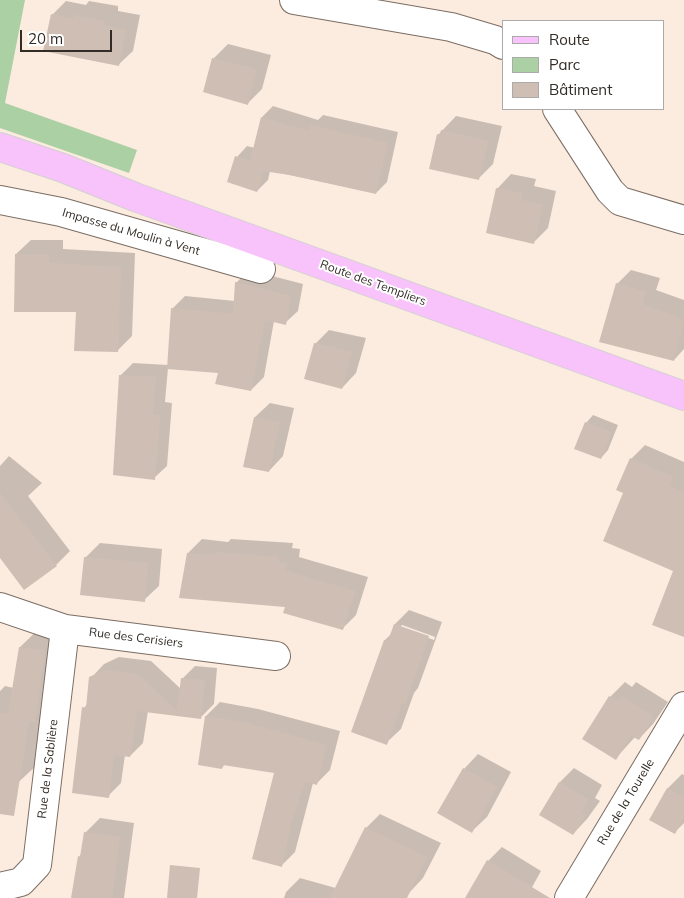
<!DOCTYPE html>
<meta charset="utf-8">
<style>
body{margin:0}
#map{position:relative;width:684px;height:898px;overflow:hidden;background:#fcece0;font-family:Mulish,sans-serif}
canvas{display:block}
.legend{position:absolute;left:502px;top:20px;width:162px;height:90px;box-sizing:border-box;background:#fff;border:1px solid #adaba9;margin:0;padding:6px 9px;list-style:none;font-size:15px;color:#322c27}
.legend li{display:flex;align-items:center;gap:10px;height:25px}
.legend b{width:25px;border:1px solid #adaba9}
.scale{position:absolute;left:20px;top:30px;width:92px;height:22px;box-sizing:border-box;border:2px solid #322c27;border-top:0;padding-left:6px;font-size:15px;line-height:18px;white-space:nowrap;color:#322c27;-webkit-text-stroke:4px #fff;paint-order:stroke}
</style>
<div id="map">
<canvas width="684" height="898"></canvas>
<ul class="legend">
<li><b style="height:6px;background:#f8c2fa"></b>Route</li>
<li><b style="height:14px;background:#abd0a3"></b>Parc</li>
<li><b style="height:14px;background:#cebeb3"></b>Bâtiment</li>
</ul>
<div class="scale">20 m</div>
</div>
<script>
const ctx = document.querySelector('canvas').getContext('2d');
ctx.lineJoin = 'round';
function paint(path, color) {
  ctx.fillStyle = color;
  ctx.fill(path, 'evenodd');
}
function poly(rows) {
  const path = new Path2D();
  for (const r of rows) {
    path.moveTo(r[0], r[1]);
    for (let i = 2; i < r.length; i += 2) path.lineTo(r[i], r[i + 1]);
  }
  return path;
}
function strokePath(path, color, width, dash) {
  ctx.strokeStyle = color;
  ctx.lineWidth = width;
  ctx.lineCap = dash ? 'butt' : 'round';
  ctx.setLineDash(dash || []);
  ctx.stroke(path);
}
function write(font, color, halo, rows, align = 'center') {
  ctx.font = font + ' Mulish,sans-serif';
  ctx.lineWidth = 4;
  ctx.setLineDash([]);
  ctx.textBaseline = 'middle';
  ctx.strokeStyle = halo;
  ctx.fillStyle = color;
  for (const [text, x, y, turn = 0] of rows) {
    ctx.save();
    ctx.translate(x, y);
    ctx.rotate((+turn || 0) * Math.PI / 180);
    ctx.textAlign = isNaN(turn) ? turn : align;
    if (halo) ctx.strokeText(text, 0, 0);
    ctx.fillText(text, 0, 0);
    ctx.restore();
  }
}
paint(poly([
 [0,0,25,0,5,103,137,150,129,173,0,128]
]), '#abd0a3');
paint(poly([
 [66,1,86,5,89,1,118,6,118,11,140,15,133,51,118,65,52,15],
 [228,44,271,55,262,89,248,103,213,59],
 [273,106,318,120,323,115,398,132,387,182,376,193,270,171,268,180,257,191,237,157,247,146,255,148,262,117],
 [456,116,502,126,493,164,479,178,438,135],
 [511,174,536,179,534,186,556,191,548,228,534,242,497,189],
 [31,240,63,240,63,249,135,253,132,336,117,351,16,254],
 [249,270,303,284,298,311,285,323,274,321,264,377,251,390,219,372,168,368,165,402,172,403,167,466,154,478,120,376,133,363,168,365,172,309,185,296,235,301,236,283],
 [631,270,660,278,656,290,684,300,684,349,674,360,617,284],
 [329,330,366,338,356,373,342,388,315,344],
 [270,403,294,408,283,456,269,471,255,417],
 [593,415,618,425,608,450,601,458,586,423],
 [645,445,684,462,684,636,674,570,624,492,631,459],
 [9,456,42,483,28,496,70,551,56,565,0,556,0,466],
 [202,539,228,542,231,539,293,543,292,548,300,549,299,557,368,577,356,615,342,629,287,605,188,553],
 [100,543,162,549,159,586,144,600,85,558],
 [409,610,442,622,418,688,414,693,401,729,386,743,385,640,392,633,395,624],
 [402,625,435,637,434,640,400,627],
 [45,623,69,626,44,753,34,763,36,766,0,799,0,691,5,686,14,688,20,647],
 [119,657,151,661,181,689,182,679,195,666,217,668,214,704,201,717,148,711,143,743,130,756,125,755,121,783,108,796,84,708,88,703,91,678,104,664],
 [625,682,632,687,636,682,668,702,653,724,639,739,635,737,616,758,584,739,610,697],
 [220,702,258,709,340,731,330,770,316,784,313,783,295,852,282,865,276,772,225,764,222,768,206,716],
 [478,754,511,772,487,817,472,831,464,769],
 [574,768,602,785,595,798,600,801,587,819,573,834,541,814,560,782],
 [682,774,684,775,684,823,675,832,668,788],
 [380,814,441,843,423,878,409,893,366,828],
 [100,818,134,823,124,898,73,898,79,857,82,853,85,833],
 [502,847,541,871,526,898,467,898,488,861],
 [300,878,357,894,356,898,284,898,286,892]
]), '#0003');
paint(poly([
 [51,14,73,19,74,15,105,21,104,25,126,30,119,66,43,51],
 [212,58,257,69,248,105,203,92],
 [261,117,309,131,311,125,388,143,376,194,290,175,263,171,257,192,227,182,235,156,250,161],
 [441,130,488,141,479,180,429,169,437,134,440,135],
 [496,188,522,193,521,200,543,205,534,244,486,233],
 [15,254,49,254,49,263,121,267,118,352,74,351,76,312,14,312],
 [235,282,291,296,286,325,265,320,251,391,215,384,218,373,167,369,171,308,233,314],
 [616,283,646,292,643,304,684,320,674,361,599,342],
 [314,343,352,352,342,389,304,379],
 [119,375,156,377,153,415,160,415,155,480,113,475],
 [254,417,280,422,269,472,243,467],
 [585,422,611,432,601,459,574,449],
 [630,458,673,477,670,486,684,492,684,637,652,625,673,571,603,541,623,493,616,490],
 [0,493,57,566,24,590,0,558],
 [216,552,279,557,279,562,287,563,286,571,355,591,343,630,283,613,285,607,179,598,187,553,215,555],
 [84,557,148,563,145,602,80,595],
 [394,624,429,636,405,704,402,703,387,745,351,732,384,640,388,641],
 [19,647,45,650,35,722,29,721,14,816,0,814,0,713,8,714],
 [105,670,138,674,177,711,181,678,205,680,201,719,137,711,130,757,114,755,109,798,72,793,82,707,86,708,89,677],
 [609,696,618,701,621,696,654,717,639,740,631,736,616,760,582,739],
 [205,716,243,722,327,745,317,785,305,782,291,824,282,867,252,859,274,773,223,765,222,769,198,765],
 [463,768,497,787,472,833,437,813],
 [559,782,589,800,582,812,586,815,573,835,539,815],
 [667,788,684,797,684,817,675,834,649,820],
 [365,827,427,857,407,898,330,898],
 [84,832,120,837,112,898,71,898,78,856,80,857],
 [487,860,512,875,550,898,465,898],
 [170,865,200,868,197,898,167,898]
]), '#cebeb3');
const minor = poly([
 [294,0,451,27,495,40,503,45],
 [557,109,610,191,620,201,684,220],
 [0,200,61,212,261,269],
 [0,607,65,629,276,656],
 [0,887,21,882,37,865,65,629],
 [569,898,684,706]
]);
const major = poly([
 [0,147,63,168,135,197,684,396]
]);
strokePath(minor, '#7b6d63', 30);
strokePath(major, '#d2d1cf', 30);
strokePath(minor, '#fff', 28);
strokePath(major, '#f8c2fa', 28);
write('12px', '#322c27', '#fff', [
 ["Impasse du Moulin à Vent",131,232,16],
 ["Route des Templiers",373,283,20],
 ["Rue des Cerisiers",136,638,7],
 ["Rue de la Sablière",48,769,-83],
 ["Rue de la Tourelle",626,802,-59]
]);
</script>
